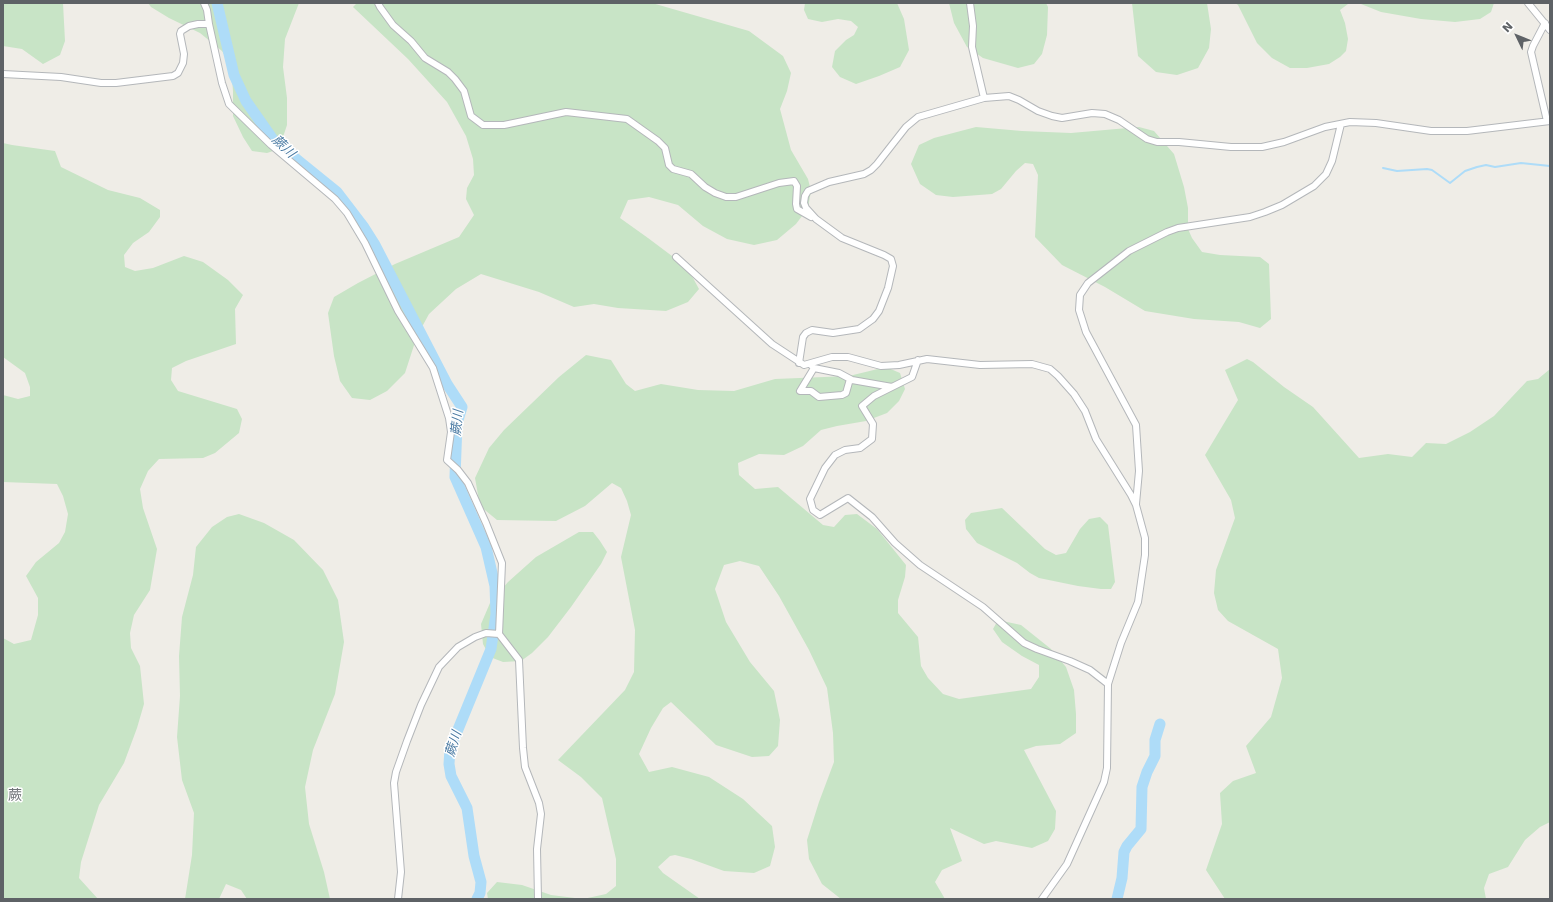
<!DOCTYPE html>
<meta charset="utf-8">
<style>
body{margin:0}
#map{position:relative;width:1553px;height:902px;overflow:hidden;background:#efede7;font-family:"DejaVu Sans",sans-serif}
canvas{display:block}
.frame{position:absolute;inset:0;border:4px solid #5e6266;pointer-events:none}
.north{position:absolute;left:1497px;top:16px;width:40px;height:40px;-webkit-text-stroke:3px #fff;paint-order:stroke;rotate:313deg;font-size:11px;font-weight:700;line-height:16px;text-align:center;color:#5e6266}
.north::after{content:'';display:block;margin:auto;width:14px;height:18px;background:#5e6266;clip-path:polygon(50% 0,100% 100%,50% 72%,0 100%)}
</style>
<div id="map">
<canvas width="1553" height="902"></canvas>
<div class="frame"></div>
<div class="north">N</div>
</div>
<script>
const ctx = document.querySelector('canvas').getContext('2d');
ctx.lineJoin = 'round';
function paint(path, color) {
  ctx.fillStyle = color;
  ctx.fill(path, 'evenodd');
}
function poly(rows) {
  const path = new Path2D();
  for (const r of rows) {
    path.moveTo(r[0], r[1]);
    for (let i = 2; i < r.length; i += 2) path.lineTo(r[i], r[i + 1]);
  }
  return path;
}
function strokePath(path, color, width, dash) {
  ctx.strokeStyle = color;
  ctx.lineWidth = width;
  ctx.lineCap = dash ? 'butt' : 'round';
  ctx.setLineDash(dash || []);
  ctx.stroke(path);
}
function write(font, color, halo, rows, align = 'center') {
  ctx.font = font + ' "DejaVu Sans","Noto Sans JP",sans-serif';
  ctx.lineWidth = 3;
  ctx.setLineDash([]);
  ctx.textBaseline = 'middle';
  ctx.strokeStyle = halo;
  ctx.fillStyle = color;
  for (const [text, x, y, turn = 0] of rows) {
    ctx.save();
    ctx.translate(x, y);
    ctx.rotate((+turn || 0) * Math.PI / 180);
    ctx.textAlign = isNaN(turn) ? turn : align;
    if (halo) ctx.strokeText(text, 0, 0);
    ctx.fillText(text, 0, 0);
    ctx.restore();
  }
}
paint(poly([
 [3,3,63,3,65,41,60,55,43,64,22,49,3,46],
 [148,3,299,3,285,39,283,67,287,98,287,125,279,149,267,153,252,151,243,137,233,116,233,91,231,66,222,51,200,33,169,18,151,7],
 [357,3,652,3,749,31,783,56,791,73,787,91,780,109,791,150,808,179,811,191,808,208,796,224,777,240,754,245,727,239,703,226,678,205,649,197,628,200,620,218,648,238,680,262,693,278,699,289,688,302,666,311,618,308,594,304,574,307,539,292,481,274,456,289,429,314,417,336,405,373,387,391,370,400,352,398,340,381,334,356,328,313,334,297,358,283,395,264,459,237,474,215,466,199,467,188,474,175,473,159,466,136,447,102,408,59,353,7],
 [805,3,897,3,904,19,909,50,900,67,879,76,856,84,840,77,832,67,835,51,846,40,854,35,858,27,851,21,838,19,822,22,808,19,804,10],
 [949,3,1046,3,1048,7,1047,35,1042,54,1034,64,1018,68,983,58,967,47,954,23],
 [1207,3,1211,29,1209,48,1198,68,1177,75,1156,72,1138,56,1132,3],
 [1235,3,1494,3,1491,12,1480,19,1455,22,1421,19,1381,12,1361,4,1348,4,1340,10,1345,23,1348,39,1346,51,1340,57,1329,64,1307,68,1290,68,1272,58,1257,43,1238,5],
 [976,127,1022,131,1071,133,1139,127,1154,131,1174,154,1184,187,1188,208,1188,229,1192,238,1202,252,1220,255,1260,257,1269,264,1271,319,1260,328,1239,322,1194,319,1145,311,1105,287,1062,265,1035,237,1038,175,1033,164,1025,163,1016,171,1001,189,992,194,953,197,936,195,920,184,911,164,919,145,934,138],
 [3,143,12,145,55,151,61,167,108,190,140,198,160,210,160,217,149,232,133,243,124,255,125,267,135,271,153,268,184,256,203,262,228,280,243,295,235,309,236,344,186,361,172,368,171,380,178,391,237,409,242,419,239,433,215,453,203,458,159,459,148,471,140,489,143,508,157,549,150,590,134,615,130,633,131,648,140,666,144,704,137,728,124,763,99,805,81,862,79,878,98,899,3,899,3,638,14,644,31,640,38,615,38,598,26,576,36,562,59,543,65,532,68,514,63,496,57,484,3,482,3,395,18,399,30,396,30,387,25,373,3,357],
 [586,355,611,360,626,384,635,391,661,384,698,390,734,391,775,379,849,376,886,367,900,373,905,389,899,401,887,413,866,421,837,426,821,430,803,446,784,455,759,454,738,463,739,475,755,489,778,487,823,525,834,527,845,515,857,514,877,529,906,565,905,577,898,600,898,613,918,637,921,666,928,678,943,694,959,699,1031,689,1039,677,1039,665,1022,656,1002,642,993,629,998,620,1021,625,1051,649,1066,667,1074,690,1076,714,1076,733,1060,744,1036,746,1024,750,1056,811,1055,829,1048,841,1032,848,996,841,984,844,950,828,962,861,942,870,935,882,945,899,841,899,822,884,809,859,807,840,819,802,834,762,833,733,827,688,809,650,779,596,759,566,740,561,724,565,715,589,726,622,750,662,774,691,780,720,778,746,769,756,752,757,716,745,671,702,663,708,651,728,639,754,649,772,672,767,709,777,743,799,772,826,775,847,770,866,754,873,724,871,691,859,675,855,670,856,658,867,663,873,700,899,488,899,487,893,497,882,522,885,551,895,583,899,606,894,616,886,616,859,602,798,581,777,558,760,625,690,634,672,635,630,621,557,631,515,627,501,621,488,612,483,585,506,556,521,497,520,480,506,475,478,489,448,504,430,559,377],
 [1247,359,1253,362,1284,387,1313,407,1359,458,1388,454,1412,457,1426,443,1446,444,1470,432,1494,416,1527,381,1538,379,1550,369,1550,822,1540,827,1525,840,1508,867,1489,874,1484,888,1486,899,1225,899,1206,870,1222,824,1220,793,1233,781,1256,773,1246,746,1271,717,1282,678,1278,649,1228,621,1218,610,1214,593,1216,570,1235,518,1231,500,1205,455,1238,400,1225,370],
 [1002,508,1045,549,1056,555,1066,553,1080,529,1089,519,1100,517,1108,525,1115,582,1111,589,1101,589,1078,586,1039,578,1030,573,1017,563,977,543,966,529,965,520,971,513],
 [239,514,264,523,294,540,323,570,338,600,344,642,335,694,313,750,305,787,309,824,324,872,330,899,247,899,241,890,226,884,219,899,185,899,192,855,194,813,182,780,177,737,180,696,179,656,182,617,193,575,196,547,212,527,227,517],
 [579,532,593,532,600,541,607,552,601,564,571,607,548,637,532,653,521,661,503,662,490,657,483,644,481,624,490,603,508,582,536,557]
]), '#c8e4c6');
strokePath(poly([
 [1383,168,1397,171,1427,169,1432,170,1450,183,1465,171,1477,167,1486,165,1495,167,1521,163,1550,166]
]), '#aedcf8', 2);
strokePath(poly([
 [217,3,234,75,246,101,274,141,337,192,363,226,375,245,447,384,462,407,457,423,455,477,486,547,495,586,496,614,491,649,450,749,449,764,451,776,467,808,474,856,481,882,480,893,477,899],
 [1117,899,1122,878,1124,852,1127,846,1141,829,1142,787,1147,772,1155,756,1155,740,1160,724]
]), '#aedcf8', 11);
const minor = poly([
 [204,3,207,10,209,24,222,83,229,104,271,145,335,199,347,213,365,243,398,311,433,368,449,418,451,432,447,460,458,470,468,483,486,523,502,563,499,634,519,660,523,748,525,767,539,803,541,814,537,849,538,899],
 [378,3,380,7,393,25,411,41,425,58,448,72,455,79,464,91,471,116,483,125,504,125,566,112,627,119,658,141,665,148,669,165,673,169,691,174,705,187,715,193,726,197,736,197,779,183,794,181,797,186,796,204,797,209,811,217],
 [970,3,973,26,972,47,984,98],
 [1528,3,1550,30],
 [1545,23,1533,46,1531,52,1547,121],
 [3,74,61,77,101,83,116,83,173,76,178,73,183,63,184,54,180,34,181,31,189,26,198,24,209,24],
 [676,257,772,344,804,365,832,357,848,357,881,366,899,365,927,359,980,365,1032,364,1050,369,1058,376,1074,394,1085,411,1096,439,1131,495,1136,505,1145,538,1145,555,1138,602,1121,643,1108,684,1107,768,1104,782,1067,864,1042,899],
 [799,363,803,337,806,333,812,330,833,333,859,329,873,319,879,311,888,288,893,266,891,259,884,255,842,238,816,219,806,208,804,203,805,196,808,191,829,182,864,174,871,170,877,164,906,127,918,117,984,98,1009,96,1019,100,1038,111,1052,116,1062,118,1092,113,1105,114,1119,120,1147,139,1157,142,1179,142,1231,147,1262,147,1284,142,1325,127,1350,122,1376,123,1431,131,1467,131,1550,121],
 [810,364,814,368,839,373,852,380,892,387,874,396,862,406,873,424,872,439,860,448,845,450,835,455,825,468,810,499,813,510,820,515,848,498,872,517,895,543,920,565,983,607,1024,643,1037,649,1070,661,1090,670,1108,684],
 [814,368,800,391,811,391,819,397,842,395,846,393,850,379],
 [892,387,912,377,918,360],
 [1136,504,1139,471,1136,425,1086,332,1079,310,1080,295,1088,283,1129,251,1167,232,1178,228,1250,217,1265,212,1282,205,1314,186,1326,174,1332,161,1341,124],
 [398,899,401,872,394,783,396,772,407,741,421,705,439,667,458,647,475,637,486,633,499,634]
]);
strokePath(minor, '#b4b7ba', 8);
strokePath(minor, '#fff', 6);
write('italic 13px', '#4879a2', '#fff', [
 ["蕨川",283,147,43],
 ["蕨川",458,423,-84],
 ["蕨川",454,744,-73]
]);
write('14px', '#707478', '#fff', [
 ["蕨",15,796]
]);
</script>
